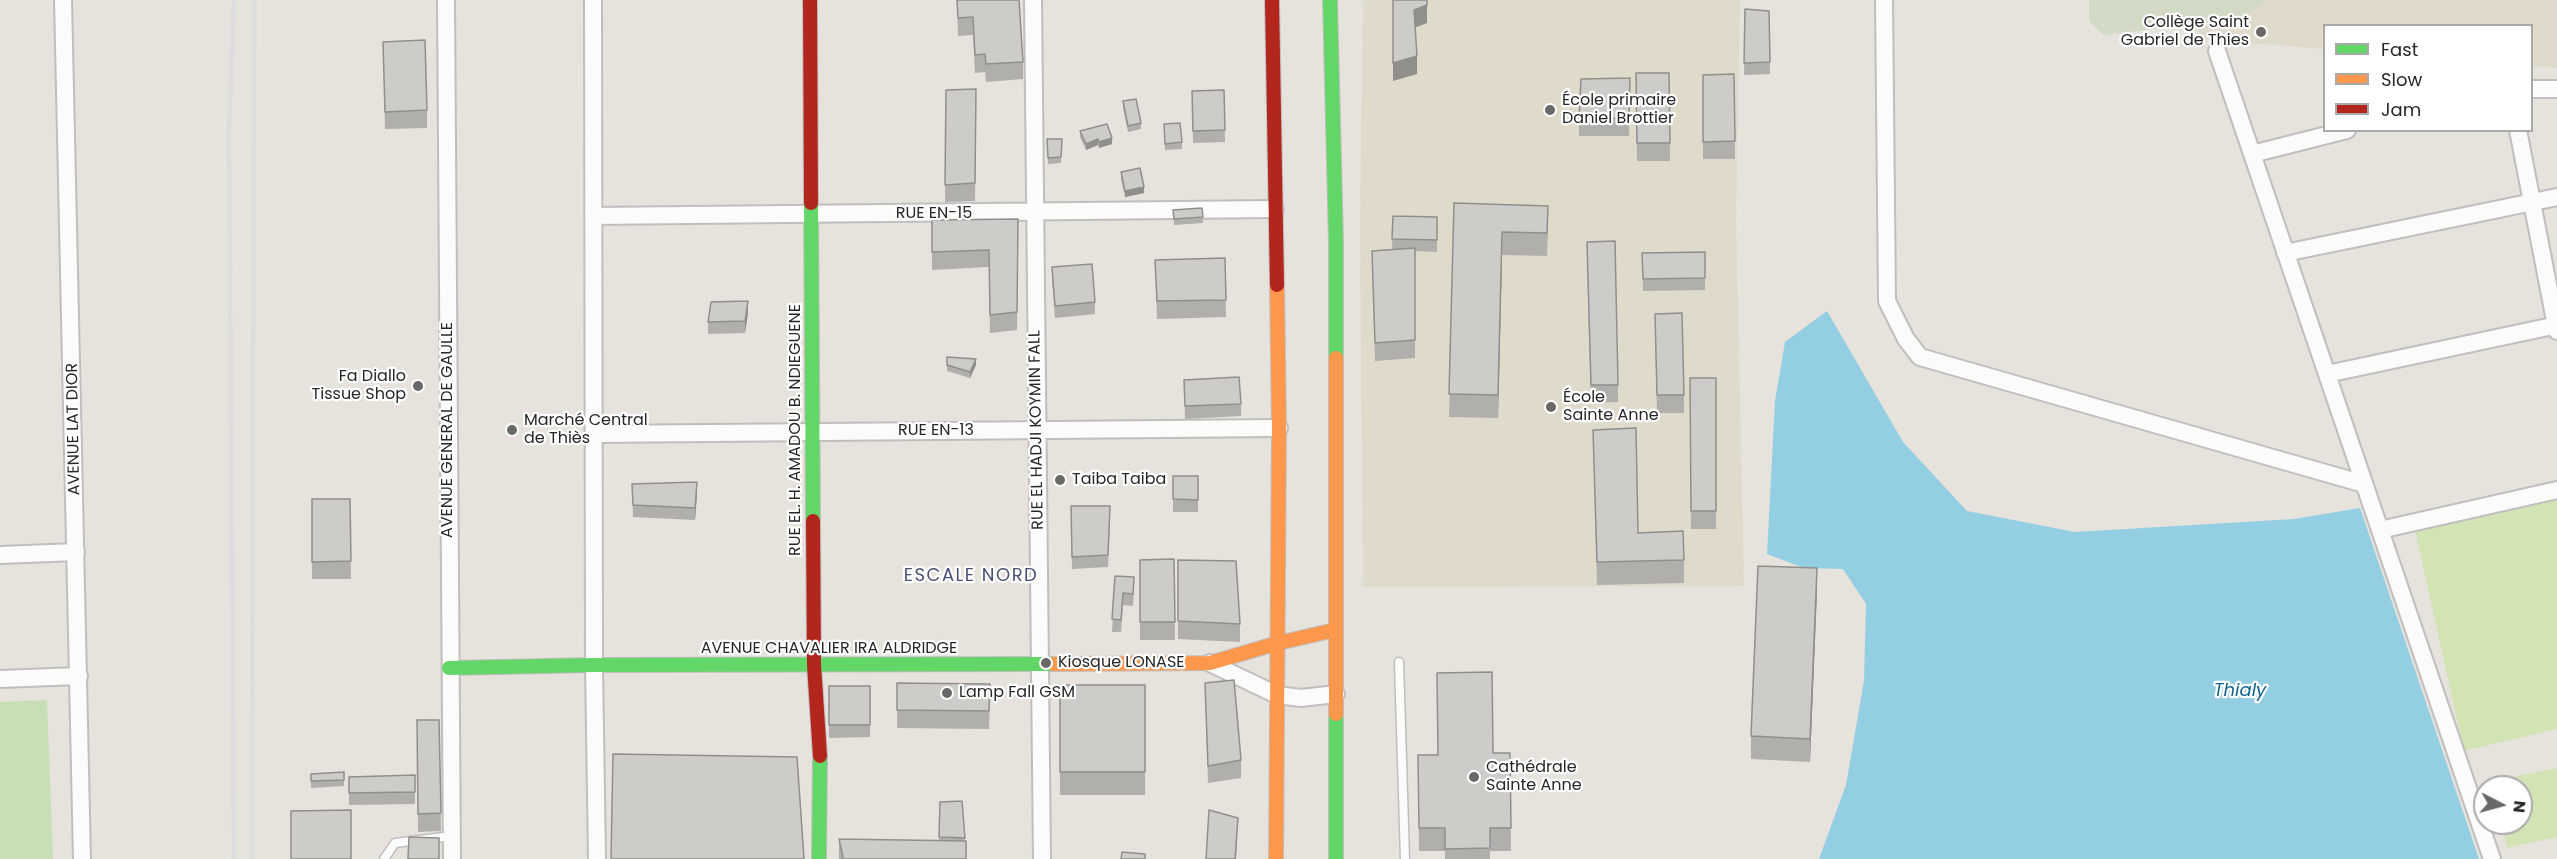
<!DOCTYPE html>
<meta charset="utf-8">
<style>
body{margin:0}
#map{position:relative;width:2557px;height:859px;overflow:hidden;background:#e6e2dc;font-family:Poppins,sans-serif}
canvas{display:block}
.legend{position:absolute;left:2323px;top:24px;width:210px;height:108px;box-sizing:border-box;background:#fff;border:2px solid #a9a9a9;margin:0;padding:8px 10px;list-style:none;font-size:18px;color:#272727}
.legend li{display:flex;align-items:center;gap:12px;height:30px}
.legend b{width:30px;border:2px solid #a9a9a9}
.north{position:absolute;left:2473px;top:775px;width:60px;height:60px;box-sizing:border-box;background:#fff;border:2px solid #a9a9a9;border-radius:50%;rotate:96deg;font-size:16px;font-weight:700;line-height:24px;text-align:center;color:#272727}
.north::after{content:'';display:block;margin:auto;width:21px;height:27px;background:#6a6866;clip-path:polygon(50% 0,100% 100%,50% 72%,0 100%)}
</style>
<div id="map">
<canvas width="2557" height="859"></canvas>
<ul class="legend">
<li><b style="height:8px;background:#63d668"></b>Fast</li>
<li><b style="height:8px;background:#ff974d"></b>Slow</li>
<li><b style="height:8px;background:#b3261e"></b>Jam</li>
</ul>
<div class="north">N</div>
</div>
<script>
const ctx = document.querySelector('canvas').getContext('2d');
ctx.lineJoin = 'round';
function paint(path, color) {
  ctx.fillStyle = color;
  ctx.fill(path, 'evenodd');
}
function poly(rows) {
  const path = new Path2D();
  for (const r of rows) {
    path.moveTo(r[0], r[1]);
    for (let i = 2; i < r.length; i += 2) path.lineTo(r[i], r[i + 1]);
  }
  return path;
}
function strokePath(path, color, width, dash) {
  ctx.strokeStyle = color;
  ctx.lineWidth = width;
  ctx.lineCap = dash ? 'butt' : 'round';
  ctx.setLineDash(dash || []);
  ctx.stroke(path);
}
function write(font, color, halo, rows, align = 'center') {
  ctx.font = font + ' Poppins,sans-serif';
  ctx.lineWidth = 4.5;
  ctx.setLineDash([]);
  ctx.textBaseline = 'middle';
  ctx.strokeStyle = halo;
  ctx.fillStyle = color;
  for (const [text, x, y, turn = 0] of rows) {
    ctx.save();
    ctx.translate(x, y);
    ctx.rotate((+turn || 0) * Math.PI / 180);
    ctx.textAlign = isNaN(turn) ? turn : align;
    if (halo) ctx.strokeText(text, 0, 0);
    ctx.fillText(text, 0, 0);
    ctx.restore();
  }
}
paint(poly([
 [1363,0,1740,0,1736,220,1744,586,1363,587,1360,227],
 [2267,0,2557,0,2557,68,2532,66,2532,26,2324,26,2324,49,2198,39,2197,23,2240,19]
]), '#e0dacb');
paint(poly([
 [47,700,53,859,0,859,0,702]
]), '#c7dfb7');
paint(poly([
 [2089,0,2267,0,2267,1,2240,19,2103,35,2089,21]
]), '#d2d9c4');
paint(poly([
 [2557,498,2557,729,2464,751,2415,530],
 [2557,768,2557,837,2507,848,2502,823,2521,823,2521,787,2494,787,2493,781]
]), '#d2e3b4');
paint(poly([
 [1827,311,1903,442,1967,511,2075,532,2294,519,2360,508,2479,859,1819,859,1846,785,1864,681,1866,604,1843,569,1804,568,1767,554,1775,401,1785,342]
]), '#94cee3');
const lane = poly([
 [1399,662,1405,859],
 [384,859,395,843,452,836]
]);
const street = poly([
 [63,0,82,859],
 [446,0,452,859],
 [593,0,594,665,597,859],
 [1033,0,1042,859],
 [1884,0,1887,301,1906,339,1920,357,2364,484],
 [2217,51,2492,859],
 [2532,89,2557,89],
 [2518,130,2557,331],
 [2252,154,2347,130],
 [593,216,1275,209],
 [2285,253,2557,197],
 [2327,374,2557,325],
 [594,434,1279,428],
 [2380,530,2557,490],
 [0,555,76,552],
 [1210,663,1277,695,1301,698,1336,694],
 [0,679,79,676]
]);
const fast = poly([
 [1330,0,1336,243,1336,358],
 [811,203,813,521],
 [449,668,594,665,1054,664],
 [1336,714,1336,859],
 [819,859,820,756]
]);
const slow = poly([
 [1336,358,1336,714],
 [1054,664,1210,663,1278,643,1335,630],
 [1276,859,1279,428,1277,285]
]);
const jam = poly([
 [810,0,811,203],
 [1272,0,1277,285],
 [813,521,814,665,820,756]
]);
strokePath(lane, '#c0bebe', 11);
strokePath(street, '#c0bebe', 20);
strokePath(fast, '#c0bebe', 16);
strokePath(slow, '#c0bebe', 16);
strokePath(jam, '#c0bebe', 16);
strokePath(lane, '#fbfbfa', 8);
strokePath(street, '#fbfbfa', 16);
strokePath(fast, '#63d668', 14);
strokePath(slow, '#ff974d', 14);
strokePath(jam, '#b3261e', 14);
strokePath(poly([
 [234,859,229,129,234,0],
 [252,859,254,0]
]), '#dddcdd', 4.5);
paint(poly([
 [957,0,1019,0,1023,62,1023,79,986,82,985,72,975,73,973,35,958,36],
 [1745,9,1769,11,1770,74,1744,75],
 [383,42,427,110,427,128,385,129],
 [1636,73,1669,73,1670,161,1637,161],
 [1734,74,1735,159,1703,159,1703,75],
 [976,89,975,201,945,202,946,90],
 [1224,90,1225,142,1193,143,1192,91],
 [1630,96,1629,136,1579,136,1579,119],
 [1123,101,1141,123,1141,129,1128,132,1123,108],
 [1164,124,1182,142,1182,149,1165,150],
 [1080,131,1112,144,1099,148,1098,145,1086,150,1080,137],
 [1047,139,1062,139,1061,163,1048,164],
 [1121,172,1144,193,1125,197,1121,179],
 [1454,203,1548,229,1547,256,1502,255,1498,418,1449,417],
 [1202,208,1203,223,1174,225,1173,210],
 [1393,216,1437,217,1437,252,1415,251,1415,358,1375,361,1372,251,1392,249],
 [1018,219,1017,330,990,333,989,267,932,270,932,220],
 [1705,252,1705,290,1643,291,1642,253],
 [1225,258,1226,317,1157,319,1155,260],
 [1587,260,1618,385,1618,402,1591,403],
 [1052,267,1095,302,1095,314,1055,318,1052,279],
 [748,313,745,333,708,334,708,322],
 [1655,331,1684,395,1684,413,1657,413],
 [947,365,976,365,970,378,947,371],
 [1690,378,1716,378,1716,529,1691,529],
 [1184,380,1241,404,1241,416,1185,419],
 [1593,430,1638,533,1684,560,1684,583,1597,585],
 [1173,476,1198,476,1198,512,1173,512],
 [632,484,697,494,695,520,633,517],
 [312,499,350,499,351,579,312,579],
 [1071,506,1110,518,1108,567,1072,569],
 [1174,559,1175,640,1140,640,1140,560],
 [1178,560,1240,624,1240,642,1178,639],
 [1115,576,1134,589,1133,606,1123,605,1121,632,1112,632],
 [1817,591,1810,762,1751,759,1751,736],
 [897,683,990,684,989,729,897,728],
 [1205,683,1241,760,1241,778,1208,783],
 [1060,685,1145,685,1145,795,1060,795],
 [829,686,870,686,870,737,829,738],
 [417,720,439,720,441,831,418,832],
 [1510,753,1511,851,1490,851,1490,859,1445,859,1445,851,1419,851,1418,755],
 [344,772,344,786,311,788,311,774],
 [415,775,415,804,349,805,349,777],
 [962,801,966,859,839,859,839,839,939,841,940,802]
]), '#b1afac');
paint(poly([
 [1427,5,1427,23,1414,28,1414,10],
 [1417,56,1417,74,1393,81,1393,63],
 [1112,138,1112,144,1099,148,1099,142],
 [1098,139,1098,145,1086,150,1086,144],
 [1144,187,1144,193,1125,197,1125,191],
 [1502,232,1502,255,1498,418,1498,395],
 [748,301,748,313,745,333,745,321],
 [976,359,976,365,970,378,970,372],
 [697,482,697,494,695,520,695,508],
 [1817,568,1817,591,1810,762,1810,739],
 [1238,818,1236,859,1235,859]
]), '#908f8c');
const building = poly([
 [957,0,1019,0,1023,62,986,64,985,54,975,55,973,17,958,18,957,0],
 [1393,0,1427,0,1427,5,1414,10,1417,56,1393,63,1393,0],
 [1745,9,1769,11,1770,62,1744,63,1745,9],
 [425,40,427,110,385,112,383,42,425,40],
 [1636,73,1669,73,1670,143,1637,143,1636,73],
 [1734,74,1735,141,1703,142,1703,75,1734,74],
 [1630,78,1629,118,1579,119,1581,79,1630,78],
 [976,89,975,183,945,185,946,90,976,89],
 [1224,90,1225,130,1193,131,1192,91,1224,90],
 [1136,99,1141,123,1128,126,1123,101,1136,99],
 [1180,123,1182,142,1165,144,1164,124,1180,123],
 [1107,124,1112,138,1099,142,1098,139,1086,144,1080,131,1107,124],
 [1047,139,1062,139,1061,157,1048,158,1047,139],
 [1140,168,1144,187,1125,191,1121,172,1140,168],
 [1454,203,1548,206,1547,233,1502,232,1498,395,1449,394,1454,203],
 [1202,208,1203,217,1174,219,1173,210,1202,208],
 [1393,216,1437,217,1437,240,1392,239,1393,216],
 [1018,219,1017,312,990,315,989,250,932,252,932,220,1018,219],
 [1615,241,1618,385,1591,385,1587,242,1615,241],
 [1415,248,1415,340,1375,343,1372,251,1415,248],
 [1705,252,1705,278,1643,279,1642,253,1705,252],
 [1225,258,1226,300,1157,301,1155,260,1225,258],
 [1092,264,1095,302,1055,306,1052,267,1092,264],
 [748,301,745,321,708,322,711,302,748,301],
 [1682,313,1684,395,1657,395,1655,314,1682,313],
 [947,357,976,359,970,372,947,365,947,357],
 [1239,377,1241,404,1185,406,1184,380,1239,377],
 [1690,378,1716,378,1716,511,1691,511,1690,378],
 [1636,428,1638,533,1683,531,1684,560,1597,562,1593,430,1636,428],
 [1173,476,1198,476,1198,500,1173,499,1173,476],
 [697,482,695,508,633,505,632,484,697,482],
 [312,499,350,499,351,561,312,562,312,499],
 [1071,506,1110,506,1108,555,1072,557,1071,506],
 [1174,559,1175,622,1140,622,1140,560,1174,559],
 [1178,560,1236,561,1240,624,1178,621,1178,560],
 [1758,566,1817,568,1810,739,1751,736,1758,566],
 [1115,576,1134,577,1133,594,1123,593,1121,620,1112,619,1115,576],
 [1492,672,1493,753,1510,753,1511,828,1490,828,1490,848,1445,849,1445,828,1419,828,1418,755,1438,755,1437,673,1492,672],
 [1234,680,1241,760,1208,766,1205,683,1234,680],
 [897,683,990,684,989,711,897,710,897,683],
 [1060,685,1145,685,1145,772,1060,772,1060,685],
 [829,686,870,686,870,725,829,725,829,686],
 [417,720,439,720,441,813,418,814,417,720],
 [613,754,797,757,804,859,611,859,613,754],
 [344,772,344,780,311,781,311,774,344,772],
 [415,775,415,792,349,793,349,777,415,775],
 [962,801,965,838,939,837,940,802,962,801],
 [351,810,351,859,291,859,291,811,351,810],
 [1209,810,1238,818,1235,859,1206,859,1209,810],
 [409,837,439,838,439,859,408,859,409,837],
 [839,839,966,841,966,859,842,859,843,857,839,839],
 [1122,852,1145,854,1145,859,1121,859,1122,852]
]);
paint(building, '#ceccc8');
strokePath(building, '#908f8c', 1.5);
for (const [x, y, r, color] of [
 [2261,32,6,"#6a6866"],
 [1550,110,6,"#6a6866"],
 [418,386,6,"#6a6866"],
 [1551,407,6,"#6a6866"],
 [512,430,6,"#6a6866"],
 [1060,480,6,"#6a6866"],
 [1046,663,6,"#6a6866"],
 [947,693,6,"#6a6866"],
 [1474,777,6,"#6a6866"]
]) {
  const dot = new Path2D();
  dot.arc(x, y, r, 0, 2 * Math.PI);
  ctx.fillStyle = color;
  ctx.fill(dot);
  strokePath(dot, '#fff', 2);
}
write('16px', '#272727', '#fff', [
 ["Collège Saint",2249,23,"right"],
 ["Gabriel de Thies",2249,41,"right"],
 ["École primaire",1562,101],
 ["Daniel Brottier",1562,119],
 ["Fa Diallo",406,377,"right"],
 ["Tissue Shop",406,395,"right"],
 ["École",1563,398],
 ["Sainte Anne",1563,416],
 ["Marché Central",524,421],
 ["de Thiès",524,439],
 ["Taiba Taiba",1072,480],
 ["Kiosque LONASE",1058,663],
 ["Lamp Fall GSM",959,693],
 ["Cathédrale",1486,768],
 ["Sainte Anne",1486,786]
], 'left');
write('16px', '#272727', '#fff', [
 ["RUE EN-15",934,214],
 ["AVENUE LAT DIOR",74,429,-91],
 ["AVENUE GENERAL DE GAULLE",448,430,-90],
 ["RUE EL. H. AMADOU B. NDIEGUENE",796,430,-90],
 ["RUE EL HADJI KOYMIN FALL",1037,430,-91],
 ["RUE EN-13",936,431],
 ["AVENUE CHAVALIER IRA ALDRIDGE",829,649]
]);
ctx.letterSpacing = '1.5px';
write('18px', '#4b5174', '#fff', [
 ["ESCALE NORD",971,576]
]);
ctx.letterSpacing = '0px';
write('italic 18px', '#15628e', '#fff', [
 ["Thialy",2240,691]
]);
</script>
